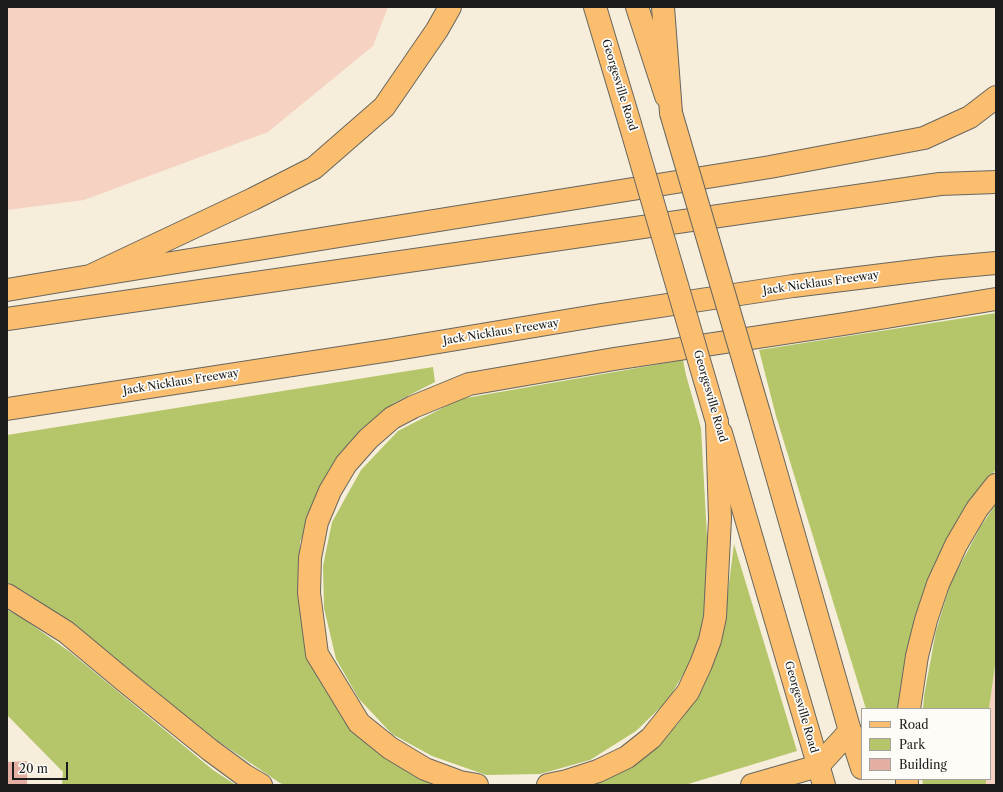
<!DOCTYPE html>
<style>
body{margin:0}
#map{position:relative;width:1003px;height:792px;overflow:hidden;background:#f6eedb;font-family:"Libre Caslon Text",serif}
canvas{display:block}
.frame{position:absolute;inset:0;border:8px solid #1c1c1c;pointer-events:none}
.legend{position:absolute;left:861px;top:708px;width:130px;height:72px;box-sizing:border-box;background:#fdfcf7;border:1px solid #a3a29f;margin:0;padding:5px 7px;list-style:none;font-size:12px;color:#1c1c1c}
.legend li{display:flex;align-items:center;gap:8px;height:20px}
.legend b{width:20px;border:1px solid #a3a29f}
.scale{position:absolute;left:12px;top:762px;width:56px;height:18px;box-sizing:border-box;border:2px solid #1c1c1c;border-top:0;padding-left:5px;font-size:12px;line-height:14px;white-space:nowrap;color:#1c1c1c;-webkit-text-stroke:3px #fdfcf7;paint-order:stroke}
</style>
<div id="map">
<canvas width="1003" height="792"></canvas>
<div class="frame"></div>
<ul class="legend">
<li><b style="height:5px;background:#fabe6e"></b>Road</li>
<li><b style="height:11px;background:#b4c669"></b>Park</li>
<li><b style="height:11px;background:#e4afa3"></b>Building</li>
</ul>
<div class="scale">20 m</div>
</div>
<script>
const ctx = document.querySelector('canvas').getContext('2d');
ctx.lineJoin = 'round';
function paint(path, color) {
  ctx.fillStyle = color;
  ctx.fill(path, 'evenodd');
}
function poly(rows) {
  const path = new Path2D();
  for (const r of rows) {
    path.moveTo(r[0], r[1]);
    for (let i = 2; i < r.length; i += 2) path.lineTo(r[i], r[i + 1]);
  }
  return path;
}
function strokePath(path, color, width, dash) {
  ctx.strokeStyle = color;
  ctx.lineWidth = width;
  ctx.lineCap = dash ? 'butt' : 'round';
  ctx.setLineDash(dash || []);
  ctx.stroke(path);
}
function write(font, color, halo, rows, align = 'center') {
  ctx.font = font + ' "Libre Caslon Text",serif';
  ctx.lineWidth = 3.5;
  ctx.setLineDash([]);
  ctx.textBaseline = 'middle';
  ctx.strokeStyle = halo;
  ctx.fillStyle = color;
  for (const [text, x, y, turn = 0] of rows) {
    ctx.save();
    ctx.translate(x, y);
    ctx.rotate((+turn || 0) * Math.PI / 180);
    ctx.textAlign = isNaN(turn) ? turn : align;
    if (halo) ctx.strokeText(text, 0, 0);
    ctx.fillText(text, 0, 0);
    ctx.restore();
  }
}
paint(poly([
 [7,7,388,7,373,46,268,132,84,200,7,210],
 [996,658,996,785,986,785,986,779,990,779,990,709,989,709]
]), '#f5d2c2');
paint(poly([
 [996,313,996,469,954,529,910,638,898,709,866,709,776,416,759,350],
 [683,360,686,375,701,428,709,573,701,631,687,668,668,700,636,731,590,760,540,774,486,775,432,756,392,734,359,699,336,659,324,608,323,566,332,522,361,470,398,431,460,399],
 [433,367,435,382,394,403,348,444,322,486,300,542,299,604,340,708,447,785,285,785,280,783,212,737,72,623,25,592,7,582,7,435],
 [996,504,996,658,989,709,923,709,924,696,936,631,951,582,981,526],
 [734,544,797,751,685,785,587,785,641,758,678,724,696,697,723,631],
 [7,610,21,617,70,652,213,770,236,785,62,785,63,772,7,715],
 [922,779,986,779,986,785,923,785]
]), '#b4c669');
paint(poly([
 [27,761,27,785,7,785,7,762]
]), '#e4afa3');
const major = poly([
 [595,7,630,124],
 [637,7,666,96],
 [759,413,850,731,862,768],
 [721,433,824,785]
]);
const highway = poly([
 [663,7,671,113],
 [90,276,770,167,924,138,970,117,996,97],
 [7,290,90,276,253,199,314,168,384,107,437,30,450,7],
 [7,319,940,184,996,182],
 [7,409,391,350,601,315,793,286,940,268,996,263],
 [7,595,66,632,126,682,210,750,244,775,261,785],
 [909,709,917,656,926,620,938,584,956,545,977,509,996,485],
 [907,779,907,785],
 [477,785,460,782,425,769,390,748,359,723,317,654,309,593,310,558,317,522,330,491,346,464,368,439,392,418,413,407,469,384,614,359,844,324,996,299],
 [548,785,567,781,598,771,627,757,651,738,688,692,701,664,710,640,715,617,720,519,717,422],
 [752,785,818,766,850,731]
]);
strokePath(major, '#68665f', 24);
strokePath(highway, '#68665f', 24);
strokePath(major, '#fabe6e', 22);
strokePath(highway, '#fabe6e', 22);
const majorBridge = poly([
 [671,113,759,413],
 [630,124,717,422]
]);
strokePath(majorBridge, '#68665f', 24, []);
strokePath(majorBridge, '#fabe6e', 22);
write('11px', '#1c1c1c', '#fdfcf7', [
 ["Georgesville Road",619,85,73],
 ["Jack Nicklaus Freeway",821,283,-8],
 ["Jack Nicklaus Freeway",501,332,-9],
 ["Jack Nicklaus Freeway",181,382,-9],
 ["Georgesville Road",710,396,74],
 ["Georgesville Road",801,707,74]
]);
</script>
